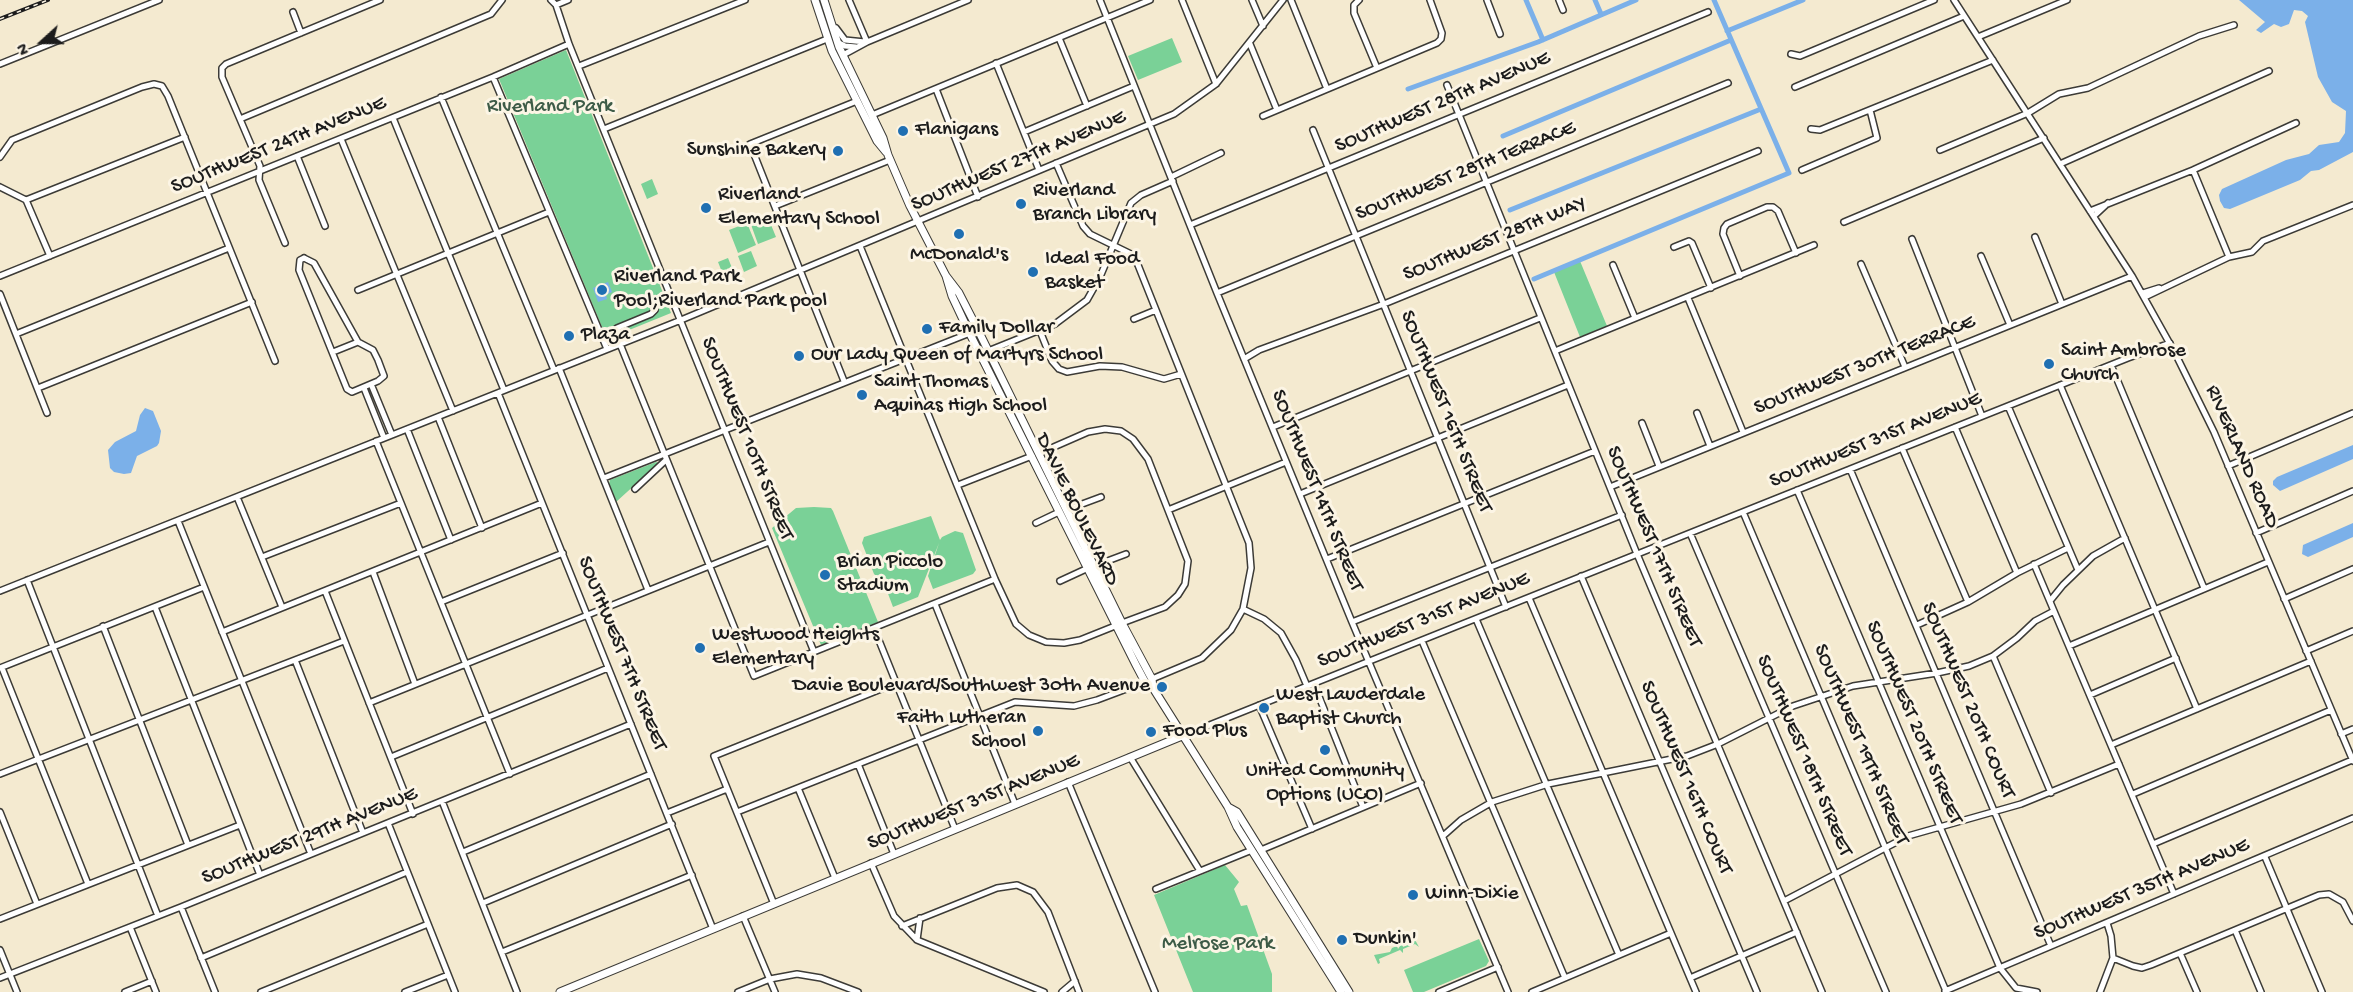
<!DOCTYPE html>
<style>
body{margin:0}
#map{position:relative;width:2353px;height:992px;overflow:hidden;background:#f4ead0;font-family:"Gochi Hand",sans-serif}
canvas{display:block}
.north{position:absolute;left:12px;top:12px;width:60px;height:60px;-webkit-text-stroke:4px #fcf5e5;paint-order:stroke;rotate:249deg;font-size:16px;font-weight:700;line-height:24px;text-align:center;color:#1c1c1c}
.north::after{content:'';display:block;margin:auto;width:21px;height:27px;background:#1c1c1c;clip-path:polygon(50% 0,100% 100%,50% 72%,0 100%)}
</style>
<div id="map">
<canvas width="2353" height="992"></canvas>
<div class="north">N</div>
</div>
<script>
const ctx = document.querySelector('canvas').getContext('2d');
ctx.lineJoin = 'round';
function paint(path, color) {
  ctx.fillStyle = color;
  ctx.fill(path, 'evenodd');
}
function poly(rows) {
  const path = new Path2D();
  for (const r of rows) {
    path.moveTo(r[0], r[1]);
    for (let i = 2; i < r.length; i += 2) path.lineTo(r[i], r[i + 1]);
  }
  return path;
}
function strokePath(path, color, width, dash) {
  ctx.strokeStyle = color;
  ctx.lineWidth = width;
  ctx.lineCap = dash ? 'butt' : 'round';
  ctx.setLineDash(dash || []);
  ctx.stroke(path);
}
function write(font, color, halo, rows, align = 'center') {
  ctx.font = font + ' "Gochi Hand",sans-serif';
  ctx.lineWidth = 6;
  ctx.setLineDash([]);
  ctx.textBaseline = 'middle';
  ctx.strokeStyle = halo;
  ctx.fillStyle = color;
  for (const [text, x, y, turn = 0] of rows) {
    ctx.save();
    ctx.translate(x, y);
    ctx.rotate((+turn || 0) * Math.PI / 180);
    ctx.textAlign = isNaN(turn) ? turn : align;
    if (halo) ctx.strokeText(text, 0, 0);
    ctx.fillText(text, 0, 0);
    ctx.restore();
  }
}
paint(poly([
 [1172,38,1182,62,1138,80,1128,56],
 [566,50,671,313,607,339,499,79],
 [652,179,658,194,647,199,641,184],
 [767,215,776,237,758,244,750,222],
 [747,223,756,245,738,253,729,230],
 [751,251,757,266,744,272,738,256],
 [728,258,734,273,724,277,718,262],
 [1580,261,1607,326,1580,337,1554,272],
 [656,462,659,463,616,502,609,484,610,480],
 [814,507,831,508,833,511,878,622,821,645,772,528,796,508],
 [931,516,940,540,942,537,955,531,963,533,976,570,973,574,933,589,928,576,939,543,918,597,893,607,884,583,874,574,862,543,864,537],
 [1225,865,1239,882,1234,889,1241,906,1247,905,1272,974,1272,992,1193,992,1154,895],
 [1414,938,1419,947,1415,944,1403,949,1403,953,1400,950,1379,959,1380,963,1378,964,1374,955,1390,952,1392,948,1397,946,1398,949,1402,943,1403,947,1410,944],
 [1479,939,1489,961,1486,966,1424,992,1413,992,1404,970]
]), '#7ad197');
paint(poly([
 [2239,0,2353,0,2353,152,2319,170,2311,171,2300,180,2230,209,2224,208,2220,201,2219,195,2222,189,2286,160,2309,154,2319,145,2339,142,2345,133,2346,111,2332,102,2318,77,2305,22,2308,16,2302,11,2294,10,2289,24,2281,27,2274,24,2261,33,2256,30,2265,22],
 [608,282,612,292,606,295,607,299,598,302,593,288],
 [145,408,153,411,161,431,159,443,157,446,137,456,131,473,124,474,114,472,110,468,108,450,115,442,136,431,140,415],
 [2353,445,2353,459,2280,491,2273,485,2273,481,2277,477],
 [2353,523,2353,537,2308,557,2302,554,2303,545]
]), '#7bb0e9');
strokePath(poly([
 [1526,0,1543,40],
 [1595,0,1601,14],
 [1727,31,1803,0],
 [1408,89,1538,42,1636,0],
 [1503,136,1731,40],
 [1510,210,1761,109],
 [1534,279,1789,173,1714,0]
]), '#7bb0e9', 5);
const minor = poly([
 [551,0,556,5,568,0],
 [849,0,867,42],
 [1100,0,1217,293,1352,622,1508,992],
 [1182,0,1216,84],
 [1252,0,1263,26],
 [1291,0,1327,89],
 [1359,0,1354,5,1354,13,1377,68],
 [1487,0,1500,34],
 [1559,0,1563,10],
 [1954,0,2132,276,2175,353,2214,432,2353,761],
 [556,5,569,44,814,652],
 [293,12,301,33],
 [836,28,845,40,865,42],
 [1978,37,2067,0],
 [1059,38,1087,106],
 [837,42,845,46,856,47],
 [1250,44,1277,110],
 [1791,54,1800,56,1934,0],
 [843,55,867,42,968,0],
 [996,63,1039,170],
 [0,64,159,0],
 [579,66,745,0],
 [493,77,607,349],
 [1447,85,1637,554,1822,992],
 [1795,87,1964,16],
 [936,89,978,197],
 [441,97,554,370],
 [872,115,1150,0],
 [1263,116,1437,43,1441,39,1442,33,1430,0],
 [393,118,504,390],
 [240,119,491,14,502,0],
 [604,129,827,39],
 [1811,129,1820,130,1993,60],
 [1313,130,1506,607],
 [1024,132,1134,86],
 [341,139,453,411],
 [1940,150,2028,113,2059,94,2088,88,2199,36,2234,25],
 [297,156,325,226],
 [0,157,12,140,142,87,154,84,162,86,168,96,275,361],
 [1056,163,1083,226,1090,234,1131,254,1138,265,1249,543,1251,568,1243,609,1264,619,1281,633,1296,660,1307,686],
 [2060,164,2269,71],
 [1802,170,1877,138,1870,110],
 [2193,170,2229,257],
 [1171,177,1221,153],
 [0,187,26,200,50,256],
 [26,200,185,137],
 [775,206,890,160],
 [2090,211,2193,170,2296,123],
 [2094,216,2108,203],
 [1844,222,2044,138],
 [1190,225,1708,12],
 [2035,237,2062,304],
 [1912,239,1982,416],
 [285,243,259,180,260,166,222,77,222,68,226,64,380,0],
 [860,246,995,579,1016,624,1029,635,1046,642,1064,643,1080,640,1115,626],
 [1674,247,1689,241,1692,243,1711,288],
 [1981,256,2010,325],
 [304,258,314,263,358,342,373,350,378,360,384,376,378,381,352,392,347,389,299,270,300,260,304,258],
 [1861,264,1905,367],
 [1613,265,1635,318],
 [0,276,493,77,569,44],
 [1740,276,1723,234,1724,228,1727,224,1767,207,1773,207,1778,211,1796,253],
 [358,290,549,212],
 [1217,293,1728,83],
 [2143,293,2159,288],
 [0,294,47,413],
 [2145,297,2229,257,2252,252,2263,241,2353,205],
 [1688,298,1743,432],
 [654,300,655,310,651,314,617,328,620,344,754,676,995,579],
 [1134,319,1156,310],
 [1040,331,1052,361,1059,369,1067,372,1100,366,1122,367,1164,379,1181,374],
 [16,334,229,248],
 [988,351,1055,324,1087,300,1100,277,1131,203,1141,195,1173,181],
 [1555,351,1814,245],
 [333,352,358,342],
 [1244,359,1259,350,1384,304,1758,151],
 [2111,365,2204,588],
 [559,368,648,590],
 [844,381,750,144,857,101],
 [371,384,392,435],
 [2060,385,2197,709],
 [38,388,252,302],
 [364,388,384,438],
 [498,393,713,929],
 [2008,406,2078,570],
 [1697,413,1710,446],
 [438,417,482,528],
 [1642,423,1659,466],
 [1273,427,1540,318],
 [1955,427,2017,573],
 [407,429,451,540],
 [376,441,510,774],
 [1902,448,1968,602],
 [1040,453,1088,432,1105,429,1121,431,1133,439,1148,459,1188,561,1185,584,1178,595,1165,607,1122,623],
 [2228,466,2353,413],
 [1850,469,2051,946],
 [604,478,970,333],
 [958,485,1032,456],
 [1610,487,2132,276],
 [635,489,666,460],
 [1797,490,2000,968,2016,988,2037,992],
 [1300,494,1568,385],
 [237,497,282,607],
 [1066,510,1101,497],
 [1168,510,1286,462],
 [1743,512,1946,991],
 [178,521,311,854],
 [1036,523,1059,512],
 [1690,533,1886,992],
 [2256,533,2353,491],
 [262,557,401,503],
 [1327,559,1595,451],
 [2034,564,2174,894],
 [1094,566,1126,554],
 [373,572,415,684],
 [1581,576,1757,992],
 [27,580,158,916],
 [1060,581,1086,569],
 [0,591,681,320,1174,114,1216,84,1283,0],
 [325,591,413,814],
 [1529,598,1696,992],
 [2284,599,2353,569],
 [2050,601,2063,585,2093,556,2125,538],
 [441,602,563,553],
 [935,604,1015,804],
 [155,607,260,875],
 [1476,619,1619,955],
 [1352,622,1622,515],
 [1917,625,1968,602,2017,573,2068,548],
 [103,626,188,845],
 [874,628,955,829],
 [222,632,542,503],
 [1422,641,1565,978],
 [2069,646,2268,562],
 [2306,651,2353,631],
 [1993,656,2051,793],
 [295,660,363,833],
 [0,668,204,587],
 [2,668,88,884],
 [1152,679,1202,658,1231,630,1243,609],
 [1314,684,1363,807],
 [2090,695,2176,658],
 [369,703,769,542],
 [1259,705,1312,829],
 [2341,734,2353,729],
 [1182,736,2128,358,2170,343],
 [2111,745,2311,661],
 [391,757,608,668],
 [1130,757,1200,871],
 [858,764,894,854],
 [0,774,344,641],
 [1068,782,1155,992],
 [798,788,835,878],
 [2133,794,2331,710],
 [442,801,517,992],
 [0,812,37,904],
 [737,812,1015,702,1074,706,1097,700,1145,682],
 [667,813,727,789],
 [388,823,455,992],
 [1443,836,1461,820,1492,802,1548,784,1687,756,1718,744,1793,706,1853,686,1937,673,1969,666,1993,656,2017,638,2035,621,2054,611],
 [2153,844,2352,760],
 [1261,850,1421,783],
 [463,852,651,774],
 [2265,857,2322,992],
 [871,863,894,916,917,940,1044,992],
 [1156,889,1252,850],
 [1784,901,1908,836,2021,804,2119,764],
 [483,903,672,824],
 [774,904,714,756,896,683],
 [181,907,215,992],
 [743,916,775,992],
 [0,919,240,825],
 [902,926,997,888,1017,885,1033,892,1048,912,1079,992],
 [130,927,156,992],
 [2235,930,2261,992],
 [917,940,920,918],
 [0,950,17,992],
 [502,952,692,875],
 [2180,953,2197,992],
 [201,958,407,872],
 [2113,958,2133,966,2142,968,2151,965,2319,895,2329,894,2343,902,2353,921],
 [0,978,181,907,631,724],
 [1690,978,1797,932],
 [1945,991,2353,818],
 [125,992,152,981],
 [261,992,428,924],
 [405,992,448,975],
 [738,992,770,979,797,974,821,978,858,992],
 [1062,992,1075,981],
 [1439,992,1498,967],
 [1532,992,1671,933],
 [2100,992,2113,958,2111,936,2107,923]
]);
const major = poly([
 [815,0,832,51,877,141,886,152],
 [824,0,839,47,883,138,888,155,910,206,946,276,959,293,978,330,1122,623,1152,679,1153,688],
 [946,276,952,296,967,328,1136,665,1145,682,1153,688,1228,807,1237,827,1341,992],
 [1228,807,1237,812,1349,992],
 [560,992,1182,736]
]);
strokePath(minor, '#3c3b37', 8);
strokePath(major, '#3c3b37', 9);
strokePath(minor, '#fff', 5);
strokePath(major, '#fff', 7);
const rail = poly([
 [0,19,48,0]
]);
strokePath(rail, '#1c1c1c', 4);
strokePath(rail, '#fcf5e5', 1.5, [4.5]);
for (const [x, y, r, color] of [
 [903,131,6,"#1f6fb2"],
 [838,151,6,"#1f6fb2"],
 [1021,204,6,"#1f6fb2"],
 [706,208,6,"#1f6fb2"],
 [959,234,6,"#1f6fb2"],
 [1033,272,6,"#1f6fb2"],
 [602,290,6,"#1f6fb2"],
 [927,329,6,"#1f6fb2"],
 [569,336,6,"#1f6fb2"],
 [799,356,6,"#1f6fb2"],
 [2049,364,6,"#1f6fb2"],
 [862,395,6,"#1f6fb2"],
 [825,575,6,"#1f6fb2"],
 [700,648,6,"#1f6fb2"],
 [1162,687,6,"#1f6fb2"],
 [1264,708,6,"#1f6fb2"],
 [1038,731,6,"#1f6fb2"],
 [1151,732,6,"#1f6fb2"],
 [1325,750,6,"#1f6fb2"],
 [1413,895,6,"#1f6fb2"],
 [1342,940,6,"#1f6fb2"]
]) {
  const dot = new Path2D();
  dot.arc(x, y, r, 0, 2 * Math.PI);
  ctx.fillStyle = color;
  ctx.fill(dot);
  strokePath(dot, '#fcf5e5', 2);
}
write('21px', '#1c1c1c', '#fcf5e5', [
 ["SOUTHWEST 28TH AVENUE",1443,103,-23],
 ["SOUTHWEST 24TH AVENUE",279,146,-22],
 ["SOUTHWEST 27TH AVENUE",1019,162,-23],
 ["SOUTHWEST 28TH TERRACE",1466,172,-22],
 ["SOUTHWEST 28TH WAY",1495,240,-22],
 ["SOUTHWEST 30TH TERRACE",1865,366,-22],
 ["SOUTHWEST 16TH STREET",1445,412,68],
 ["SOUTHWEST 10TH STREET",746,439,68],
 ["SOUTHWEST 31ST AVENUE",1876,441,-22],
 ["RIVERLAND ROAD",2241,457,66],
 ["SOUTHWEST 14TH STREET",1316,491,68],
 ["DAVIE BOULEVARD",1076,510,64],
 ["SOUTHWEST 17TH STREET",1653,547,67],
 ["SOUTHWEST 31ST AVENUE",1424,621,-22],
 ["SOUTHWEST 7TH STREET",621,654,68],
 ["SOUTHWEST 20TH COURT",1967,701,67],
 ["SOUTHWEST 20TH STREET",1913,723,67],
 ["SOUTHWEST 19TH STREET",1860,745,67],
 ["SOUTHWEST 18TH STREET",1803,756,67],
 ["SOUTHWEST 16TH COURT",1685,778,67],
 ["SOUTHWEST 31ST AVENUE",974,803,-22],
 ["SOUTHWEST 29TH AVENUE",310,837,-22],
 ["SOUTHWEST 35TH AVENUE",2142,890,-23]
]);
write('21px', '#3d5b47', '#fcf5e5', [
 ["Riverland Park",550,108],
 ["Melrose Park",1218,945]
]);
write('21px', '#1c1c1c', '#fcf5e5', [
 ["Flanigans",915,131],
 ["Sunshine Bakery",826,151,"right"],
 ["Riverland",1033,192],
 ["Branch Library",1033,216],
 ["Riverland",718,196],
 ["Elementary School",718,220],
 ["McDonald's",959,256,"center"],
 ["Ideal Food",1045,260],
 ["Basket",1045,284],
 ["Riverland Park",614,278],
 ["Pool;Riverland Park pool",614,302],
 ["Family Dollar",939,329],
 ["Plaza",581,336],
 ["Saint Ambrose",2061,352],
 ["Church",2061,376],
 ["Our Lady Queen of Martyrs School",811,356],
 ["Saint Thomas",874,383],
 ["Aquinas High School",874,407],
 ["Brian Piccolo",837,563],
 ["Stadium",837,587],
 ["Westwood Heights",712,636],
 ["Elementary",712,660],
 ["Davie Boulevard/Southwest 30th Avenue",1150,687,"right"],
 ["West Lauderdale",1276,696],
 ["Baptist Church",1276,720],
 ["Faith Lutheran",1026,719,"right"],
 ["School",1026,743,"right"],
 ["Food Plus",1163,732],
 ["United Community",1325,772,"center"],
 ["Options (UCO)",1325,796,"center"],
 ["Winn-Dixie",1425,895],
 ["Dunkin'",1354,940]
], 'left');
</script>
